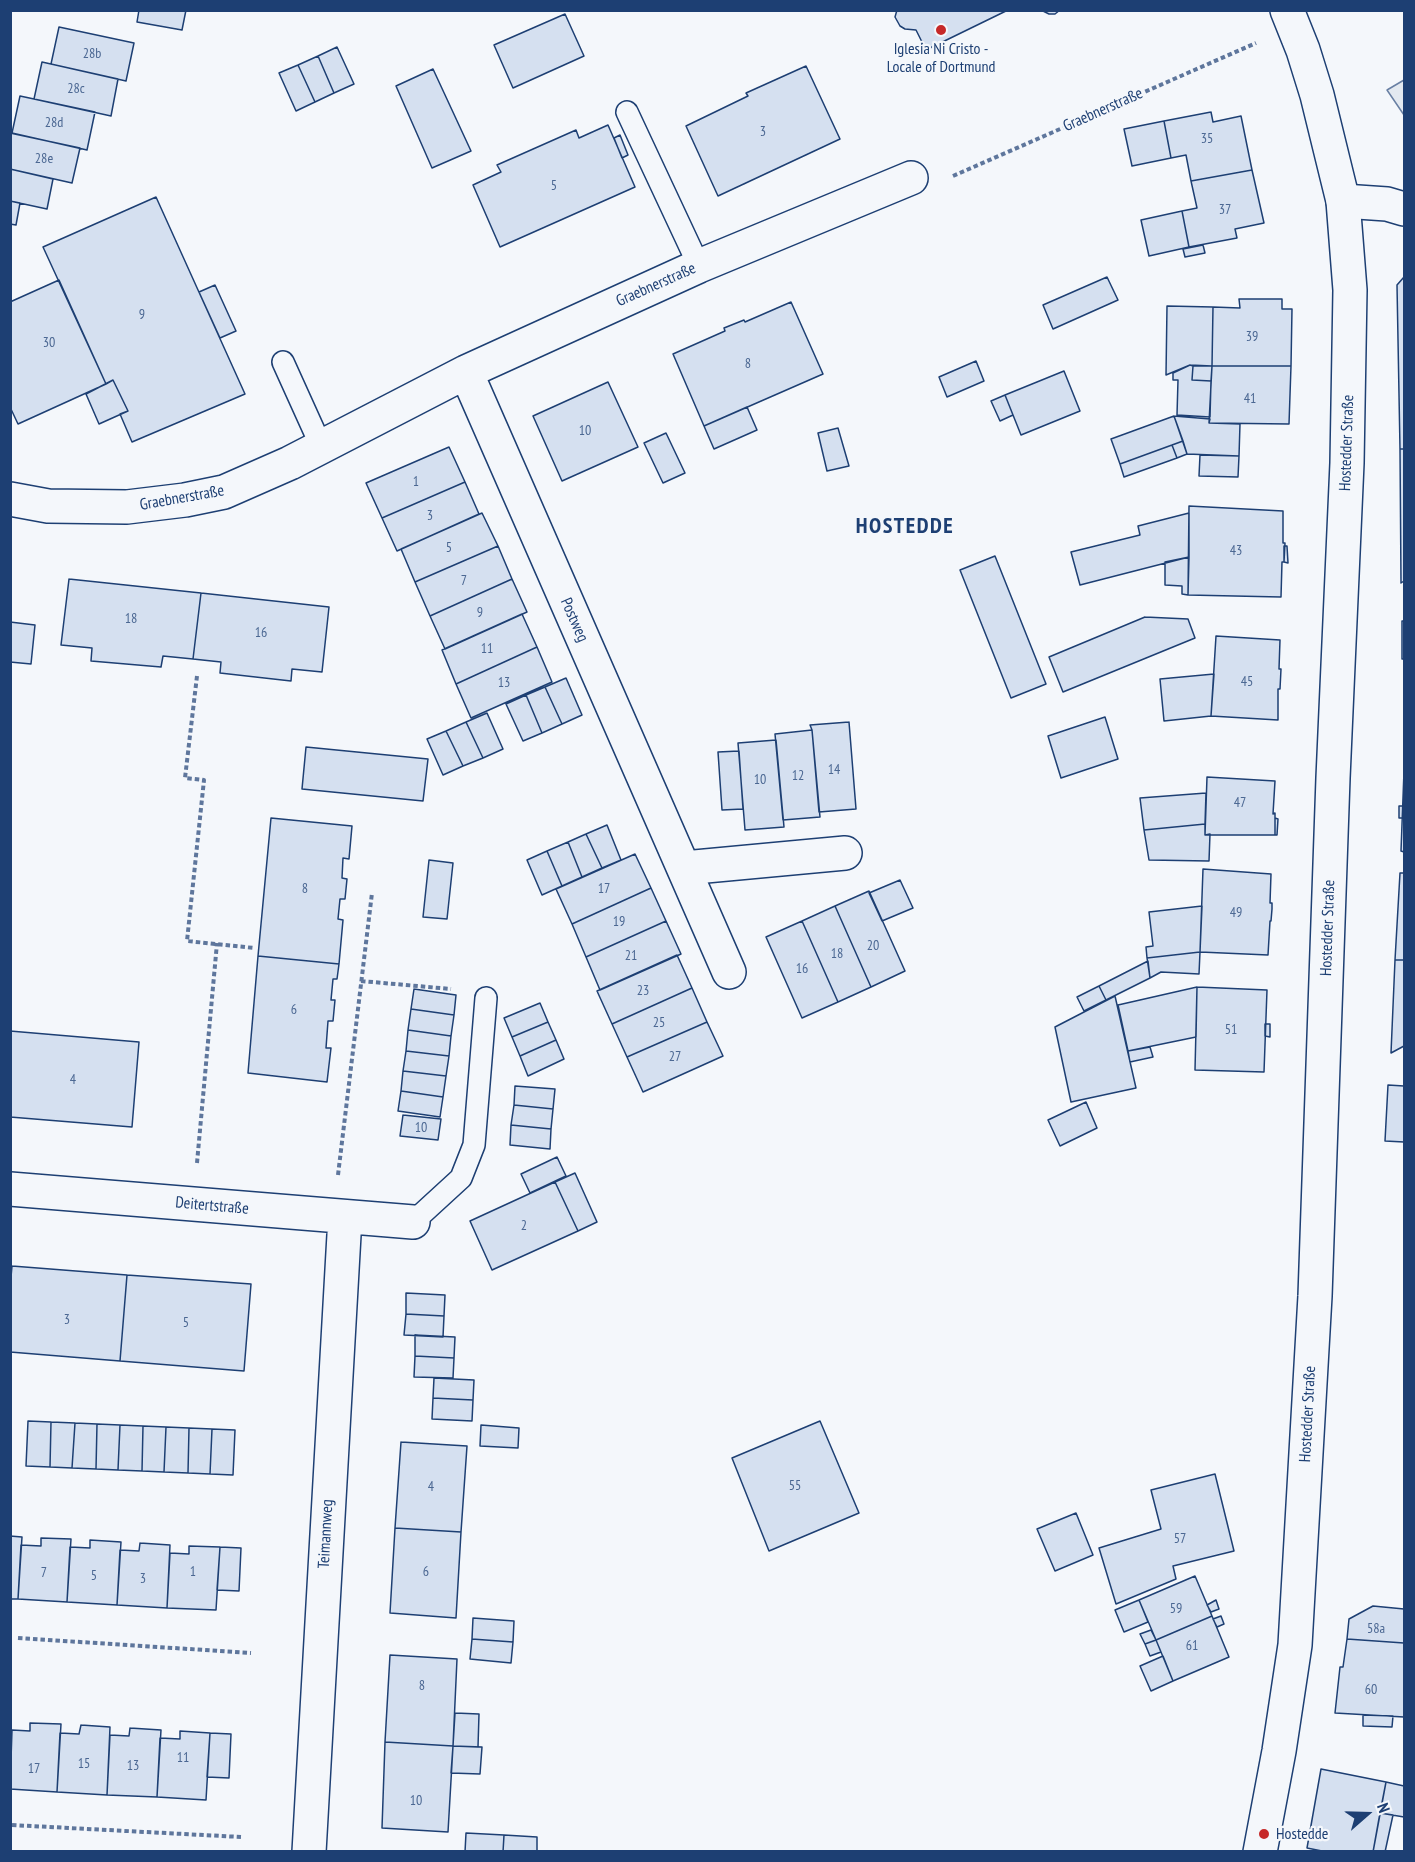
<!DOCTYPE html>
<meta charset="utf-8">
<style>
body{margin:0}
#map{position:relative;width:1415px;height:1862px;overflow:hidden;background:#f4f7fb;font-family:"PT Sans Narrow",sans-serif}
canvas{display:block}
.frame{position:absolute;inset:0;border:12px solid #1d3f73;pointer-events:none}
.north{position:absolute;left:1337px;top:1784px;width:60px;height:60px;-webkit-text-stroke:4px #f4f7fb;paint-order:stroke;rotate:70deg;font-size:16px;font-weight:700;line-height:24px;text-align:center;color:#1d3f73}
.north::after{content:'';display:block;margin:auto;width:21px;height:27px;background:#1d3f73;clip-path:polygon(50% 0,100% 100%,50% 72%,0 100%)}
</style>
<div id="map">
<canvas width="1415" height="1862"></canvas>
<div class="frame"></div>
<div class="north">N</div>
</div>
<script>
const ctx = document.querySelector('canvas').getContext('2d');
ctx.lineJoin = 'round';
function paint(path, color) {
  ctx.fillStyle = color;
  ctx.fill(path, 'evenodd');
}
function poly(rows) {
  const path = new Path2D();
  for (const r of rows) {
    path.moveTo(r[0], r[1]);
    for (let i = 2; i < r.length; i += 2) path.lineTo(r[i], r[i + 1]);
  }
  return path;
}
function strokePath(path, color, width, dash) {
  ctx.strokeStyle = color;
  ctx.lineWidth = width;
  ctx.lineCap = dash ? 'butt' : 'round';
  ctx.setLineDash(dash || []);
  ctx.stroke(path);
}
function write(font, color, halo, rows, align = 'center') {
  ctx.font = font + ' "PT Sans Narrow",sans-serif';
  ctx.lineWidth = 4.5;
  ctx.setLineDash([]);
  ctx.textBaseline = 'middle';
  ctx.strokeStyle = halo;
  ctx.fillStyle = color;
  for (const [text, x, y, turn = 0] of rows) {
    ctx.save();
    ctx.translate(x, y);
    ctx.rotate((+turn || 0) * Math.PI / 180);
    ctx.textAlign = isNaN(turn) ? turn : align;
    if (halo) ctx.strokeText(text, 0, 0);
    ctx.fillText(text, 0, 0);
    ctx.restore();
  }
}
const green = poly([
 [1404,80,1404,115,1387,90,1404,80]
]);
paint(green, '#e3e9f0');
strokePath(green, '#687fa3', 1.5);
const building = poly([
 [139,10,186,10,182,30,137,22,139,10],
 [1008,10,926,50,916,30,905,29,900,26,895,17,897,10,1008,10],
 [1060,10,1055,14,1049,14,1041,10,1060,10],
 [565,14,584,56,513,88,494,45,565,14],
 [59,27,134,43,126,81,51,64,59,27],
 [337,47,354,84,334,93,318,56,337,47],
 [318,56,334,93,315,102,298,65,318,56],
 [42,62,118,79,111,116,34,99,42,62],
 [298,65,315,102,296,111,279,73,298,65],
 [806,66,840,139,718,196,686,126,748,96,746,93,806,66],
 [433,69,471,151,432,168,396,86,433,69],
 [20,96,95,112,87,150,12,133,20,96],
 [1211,112,1213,122,1241,116,1252,170,1191,181,1186,155,1171,158,1164,121,1211,112],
 [1164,121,1171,158,1132,166,1124,129,1164,121],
 [608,125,635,187,500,247,473,185,501,172,497,165,576,130,579,138,608,125],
 [10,133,80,148,72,183,10,169,10,133],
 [620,135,628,155,622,158,614,138,620,135],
 [10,169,53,179,47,209,10,201,10,169],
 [1252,170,1264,223,1235,229,1237,238,1189,247,1182,211,1197,208,1191,181,1252,170],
 [156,197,245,394,132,442,120,414,128,411,113,380,106,384,43,247,156,197],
 [10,201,20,203,16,225,10,224,10,201],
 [1182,211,1189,247,1149,256,1141,220,1182,211],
 [1203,245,1205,253,1185,257,1183,249,1203,245],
 [1107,277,1118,300,1053,329,1043,305,1107,277],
 [1404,277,1404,449,1400,449,1397,285,1404,277],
 [59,280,106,384,18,424,10,407,10,302,59,280],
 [215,285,236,331,220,338,199,292,215,285],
 [1239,299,1282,299,1282,309,1292,309,1291,366,1212,366,1213,307,1240,308,1239,299],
 [791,302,823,374,704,426,673,354,725,331,724,328,744,320,745,322,791,302],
 [1167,306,1213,307,1212,366,1190,365,1166,375,1167,306],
 [976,361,984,381,947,397,939,377,976,361],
 [1190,365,1193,366,1192,380,1211,381,1210,417,1177,415,1178,380,1173,380,1173,373,1190,365],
 [1193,366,1212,366,1211,381,1192,380,1193,366],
 [1212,366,1291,366,1289,424,1209,423,1212,366],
 [1064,371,1080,411,1021,435,1005,395,1064,371],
 [113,380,128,411,99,424,86,394,113,380],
 [608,382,638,447,562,481,533,416,608,382],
 [1005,395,1013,415,1000,421,991,401,1005,395],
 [747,407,757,430,714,449,704,426,747,407],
 [1174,416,1210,419,1209,423,1240,424,1239,456,1187,454,1174,416],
 [1174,416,1183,441,1120,464,1111,439,1174,416],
 [838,428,849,466,827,471,818,433,838,428],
 [666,433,685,473,663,483,644,443,666,433],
 [1183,441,1187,454,1177,458,1172,445,1183,441],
 [1172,445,1177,458,1124,477,1120,464,1172,445],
 [449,447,465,482,382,518,366,483,449,447],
 [1400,449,1404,449,1404,581,1401,583,1400,449],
 [1200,455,1239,456,1238,477,1199,476,1200,455],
 [465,482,479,514,397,551,382,518,465,482],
 [1189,506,1283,511,1283,543,1285,543,1284,562,1282,562,1281,597,1188,595,1189,506],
 [482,513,498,546,415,582,401,549,482,513],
 [1189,513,1189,557,1080,585,1071,552,1140,535,1138,526,1189,513],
 [498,546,512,579,430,616,415,582,498,546],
 [1284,546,1287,546,1288,563,1284,562,1284,546],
 [995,556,1046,684,1011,698,960,570,995,556],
 [1189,557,1188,595,1182,594,1182,586,1165,585,1165,562,1189,557],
 [69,579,201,593,193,659,163,656,161,667,91,661,92,648,61,645,69,579],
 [512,579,527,612,445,649,430,616,512,579],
 [201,593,329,607,322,672,292,669,291,681,220,673,221,662,193,659,201,593],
 [522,614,537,647,456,684,442,650,522,614],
 [1145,617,1188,619,1195,638,1063,692,1049,657,1145,617],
 [1402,621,1404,621,1404,659,1402,659,1402,621],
 [10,622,35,625,31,664,10,662,10,622],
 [1216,636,1280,640,1279,669,1281,669,1280,689,1278,689,1278,720,1211,716,1216,636],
 [537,647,552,682,471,718,456,684,537,647],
 [1214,674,1211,716,1164,721,1160,679,1214,674],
 [566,678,582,715,562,724,545,687,566,678],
 [545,687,562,724,542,733,526,695,545,687],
 [526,695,542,733,523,741,506,704,526,695],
 [487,713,503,749,483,758,466,722,487,713],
 [1105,717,1118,759,1061,778,1048,736,1105,717],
 [466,722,483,758,463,766,446,731,466,722],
 [849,722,856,809,819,812,812,730,810,725,849,722],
 [812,730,820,817,783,820,775,734,812,730],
 [446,731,463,766,443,775,427,739,446,731],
 [776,740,784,827,745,830,738,743,776,740],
 [306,747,428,759,423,801,302,789,306,747],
 [739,751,743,809,722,810,718,752,739,751],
 [1404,771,1404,852,1401,851,1404,771],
 [1207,777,1275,781,1273,814,1275,813,1275,835,1205,835,1207,777],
 [1206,793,1205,824,1144,830,1140,798,1206,793],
 [1399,806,1403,806,1403,818,1399,818,1399,806],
 [271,818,352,826,349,859,343,858,342,878,347,879,345,899,340,899,338,919,343,920,339,964,258,956,271,818],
 [1275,818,1278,819,1277,835,1275,835,1275,818],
 [1205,824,1205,835,1210,834,1209,861,1149,860,1144,830,1205,824],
 [607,825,621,860,602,868,586,834,607,825],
 [586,834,602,868,582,877,568,842,586,834],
 [568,842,582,877,562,886,547,851,568,842],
 [547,851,562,886,542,895,527,860,547,851],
 [635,854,651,888,572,924,556,889,635,854],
 [429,860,453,863,447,919,423,917,429,860],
 [1203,869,1271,874,1270,903,1272,903,1272,909,1271,921,1270,921,1268,955,1200,952,1203,869],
 [1400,873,1404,873,1404,960,1395,960,1400,873],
 [900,880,913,908,882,921,869,893,900,880],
 [651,888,666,921,586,957,572,924,651,888],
 [869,891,905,971,871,987,835,906,869,891],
 [835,906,871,987,838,1002,802,921,835,906],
 [1202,906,1200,952,1147,958,1146,947,1153,946,1149,912,1202,906],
 [666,921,681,954,600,990,586,957,666,921],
 [802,921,838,1002,802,1018,766,937,802,921],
 [1200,952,1199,974,1161,972,1150,978,1147,958,1200,952],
 [677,955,692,988,612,1024,597,991,677,955],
 [258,956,339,964,337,979,333,979,331,1000,335,1000,333,1021,328,1021,326,1048,331,1048,327,1082,248,1073,258,956],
 [1395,960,1404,960,1404,1046,1391,1053,1395,960],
 [1148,961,1150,978,1106,1000,1099,986,1148,961],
 [1099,986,1106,1000,1084,1011,1077,997,1099,986],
 [1197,987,1267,990,1264,1072,1195,1070,1197,987],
 [1197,987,1196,1037,1128,1051,1118,1005,1197,987],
 [692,988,707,1022,627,1057,612,1024,692,988],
 [414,989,456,995,454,1015,411,1009,414,989],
 [1115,996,1136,1088,1071,1102,1055,1027,1115,996],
 [540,1003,548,1022,512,1037,504,1018,540,1003],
 [411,1009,454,1015,451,1036,408,1030,411,1009],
 [548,1022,556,1040,520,1056,512,1037,548,1022],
 [707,1022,723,1056,643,1092,627,1057,707,1022],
 [1265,1024,1270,1024,1270,1037,1265,1036,1265,1024],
 [408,1030,451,1036,449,1056,406,1051,408,1030],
 [10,1031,139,1042,132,1127,10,1117,10,1031],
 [556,1040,564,1059,528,1076,520,1056,556,1040],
 [1150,1047,1153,1057,1130,1062,1128,1051,1150,1047],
 [406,1051,449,1056,446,1076,403,1071,406,1051],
 [403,1071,446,1076,443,1097,401,1091,403,1071],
 [1388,1085,1404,1086,1404,1142,1385,1141,1388,1085],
 [515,1086,555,1089,553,1109,514,1105,515,1086],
 [401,1091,443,1097,440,1117,398,1111,401,1091],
 [1086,1102,1097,1128,1060,1146,1048,1120,1086,1102],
 [514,1105,553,1109,551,1129,511,1125,514,1105],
 [403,1115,441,1119,438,1140,400,1136,403,1115],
 [511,1125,551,1129,550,1149,510,1145,511,1125],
 [557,1157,566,1176,530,1193,521,1174,557,1157],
 [575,1173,597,1222,578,1231,555,1182,575,1173],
 [555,1182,578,1231,492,1270,470,1221,555,1182],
 [12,1266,127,1275,120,1361,10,1352,10,1288,12,1266],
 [127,1275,251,1284,244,1371,120,1361,127,1275],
 [406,1293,445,1295,444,1316,406,1314,406,1293],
 [406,1314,444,1316,443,1337,404,1335,406,1314],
 [415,1335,455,1337,454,1358,415,1356,415,1335],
 [415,1356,454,1358,453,1378,414,1377,415,1356],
 [434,1378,474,1380,473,1400,433,1398,434,1378],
 [433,1398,473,1400,472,1421,432,1419,433,1398],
 [28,1421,51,1422,50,1467,26,1466,28,1421],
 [820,1421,859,1513,769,1551,732,1458,820,1421],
 [51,1422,75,1423,72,1468,50,1467,51,1422],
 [75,1423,97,1424,96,1469,72,1468,75,1423],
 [97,1424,120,1425,118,1470,96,1469,97,1424],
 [120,1425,143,1426,142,1471,118,1470,120,1425],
 [481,1425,519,1428,518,1448,480,1446,481,1425],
 [143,1426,166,1427,164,1472,142,1471,143,1426],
 [166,1427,189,1428,188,1473,164,1472,166,1427],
 [189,1428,212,1429,210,1474,188,1473,189,1428],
 [212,1429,235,1430,233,1475,210,1474,212,1429],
 [401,1442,467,1446,461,1532,395,1528,401,1442],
 [1215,1474,1234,1551,1173,1566,1176,1579,1116,1604,1099,1548,1161,1529,1151,1490,1215,1474],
 [1076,1513,1093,1555,1055,1571,1037,1529,1076,1513],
 [395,1528,461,1532,456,1618,390,1613,395,1528],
 [10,1536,22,1537,18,1599,10,1599,10,1536],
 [41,1538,71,1539,67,1602,18,1599,21,1545,41,1546,41,1538],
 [90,1540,121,1542,117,1605,67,1602,70,1547,90,1548,90,1540],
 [140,1543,170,1545,167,1608,117,1605,120,1550,139,1551,140,1543],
 [189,1546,220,1547,216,1610,167,1608,170,1553,189,1554,189,1546],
 [220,1547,241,1548,239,1591,217,1590,220,1547],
 [1195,1576,1212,1616,1156,1640,1139,1600,1195,1576],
 [1139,1600,1148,1622,1124,1632,1115,1610,1139,1600],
 [1216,1600,1219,1609,1211,1612,1207,1605,1216,1600],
 [1373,1606,1404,1609,1404,1643,1347,1639,1349,1619,1373,1606],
 [1212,1616,1229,1657,1173,1681,1156,1640,1212,1616],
 [1221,1616,1224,1624,1217,1627,1213,1619,1221,1616],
 [473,1618,514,1621,513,1642,472,1639,473,1618],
 [1151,1630,1156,1640,1145,1644,1140,1634,1151,1630],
 [472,1639,513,1642,511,1663,470,1659,472,1639],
 [1347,1639,1404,1643,1404,1717,1335,1713,1340,1667,1343,1667,1347,1639],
 [1156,1640,1161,1652,1150,1656,1145,1644,1156,1640],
 [390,1655,457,1659,453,1746,385,1742,390,1655],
 [1163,1656,1173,1681,1151,1691,1140,1666,1163,1656],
 [455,1713,479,1714,478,1747,453,1746,455,1713],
 [1363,1715,1393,1716,1392,1727,1363,1726,1363,1715],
 [30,1723,61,1724,57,1792,10,1789,12,1730,30,1731,30,1723],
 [81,1725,110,1727,107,1795,57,1792,60,1733,79,1734,81,1725],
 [130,1728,161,1730,157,1797,107,1795,110,1735,129,1736,130,1728],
 [180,1731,210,1733,206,1800,157,1797,160,1738,180,1739,180,1731],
 [210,1733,231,1734,229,1778,207,1777,210,1733],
 [385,1742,453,1746,448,1832,382,1828,385,1742],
 [453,1746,482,1747,480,1774,451,1773,453,1746],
 [1321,1769,1386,1782,1373,1852,1327,1852,1307,1848,1321,1769],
 [1386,1782,1404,1786,1404,1817,1380,1813,1386,1782],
 [1380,1813,1393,1815,1385,1852,1373,1852,1380,1813],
 [466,1833,504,1835,503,1852,465,1852,466,1833],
 [504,1835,537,1837,537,1852,503,1852,504,1835]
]);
paint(building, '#d5e0f0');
strokePath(building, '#1d3f73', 1.5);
const lane = poly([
 [627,112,699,266],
 [283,362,321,446],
 [413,1222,461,1178,474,1145,486,998]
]);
const street = poly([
 [1343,201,1387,204,1404,209],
 [466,372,729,972],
 [10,499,48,506,127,507,185,500,224,492,290,463,466,372,699,266,911,178],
 [684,868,845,853],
 [10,1189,413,1222],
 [309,1852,345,1217]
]);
const secondary = poly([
 [1260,1852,1279,1751,1295,1645,1315,1296,1333,778,1347,463,1350,290,1343,201,1317,95,1303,50,1287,10]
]);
strokePath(lane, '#1d3f73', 24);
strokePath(street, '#1d3f73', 36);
strokePath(secondary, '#1d3f73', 36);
strokePath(poly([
 [953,176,1256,43],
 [197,676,185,778,204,780,187,941,254,948],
 [361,981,451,989],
 [197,1163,217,943],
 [338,1175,372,893],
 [18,1638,251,1653],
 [12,1825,241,1837]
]), '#5e769c', 4, [4.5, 3]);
strokePath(lane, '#f4f7fb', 21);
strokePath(street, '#f4f7fb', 33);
strokePath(secondary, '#f4f7fb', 33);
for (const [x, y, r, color] of [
 [941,30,6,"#c62828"],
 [1264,1834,6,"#c62828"]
]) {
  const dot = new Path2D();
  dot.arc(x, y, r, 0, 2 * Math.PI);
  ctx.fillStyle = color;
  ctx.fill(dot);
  strokePath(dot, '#f4f7fb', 2);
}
write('14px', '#4b6792', null, [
 ["28b",92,54],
 ["28c",76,89],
 ["28d",54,123],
 ["3",763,132],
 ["35",1207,139],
 ["28e",44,159],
 ["5",554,186],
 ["37",1225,210],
 ["9",142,315],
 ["39",1252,337],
 ["30",49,343],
 ["8",748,364],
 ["41",1250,399],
 ["10",585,431],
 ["1",416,482],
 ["3",430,516],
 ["5",449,548],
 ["43",1236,551],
 ["7",464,581],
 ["9",480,613],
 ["18",131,619],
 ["16",261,633],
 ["11",487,649],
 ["45",1247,682],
 ["13",504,683],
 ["14",834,770],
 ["12",798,776],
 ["10",760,780],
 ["47",1240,803],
 ["8",305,889],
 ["17",604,889],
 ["49",1236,913],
 ["19",619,922],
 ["20",873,946],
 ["18",837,954],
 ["21",631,956],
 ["16",802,969],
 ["23",643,991],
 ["6",294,1010],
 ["25",659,1023],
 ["51",1231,1030],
 ["27",675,1057],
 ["4",73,1080],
 ["10",421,1128],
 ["2",524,1226],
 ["3",67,1320],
 ["5",186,1323],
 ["55",795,1486],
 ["4",431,1487],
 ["57",1180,1539],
 ["1",193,1572],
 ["6",426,1572],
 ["7",44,1573],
 ["5",94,1576],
 ["3",143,1579],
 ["59",1176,1609],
 ["58a",1376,1629],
 ["61",1192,1646],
 ["8",422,1686],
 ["60",1371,1690],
 ["11",183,1758],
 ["15",84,1764],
 ["13",133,1766],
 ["17",34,1769],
 ["10",416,1801]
]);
write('16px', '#1d3f73', '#f4f7fb', [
 ["Iglesia Ni Cristo -",941,49],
 ["Locale of Dortmund",941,67],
 ["Hostedde",1276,1834,"left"]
]);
write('16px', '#1d3f73', '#f4f7fb', [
 ["Graebnerstraße",1103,110,-24],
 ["Graebnerstraße",656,285,-24],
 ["Hostedder Straße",1347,443,-88],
 ["Graebnerstraße",182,498,-10],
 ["Postweg",574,620,66],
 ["Hostedder Straße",1328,928,-88],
 ["Deitertstraße",212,1206,5],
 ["Hostedder Straße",1308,1414,-87],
 ["Teimannweg",326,1534,-87]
]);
ctx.letterSpacing = '1.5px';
write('bold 22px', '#1d3f73', '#f4f7fb', [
 ["HOSTEDDE",905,527]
]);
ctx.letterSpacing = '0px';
</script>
